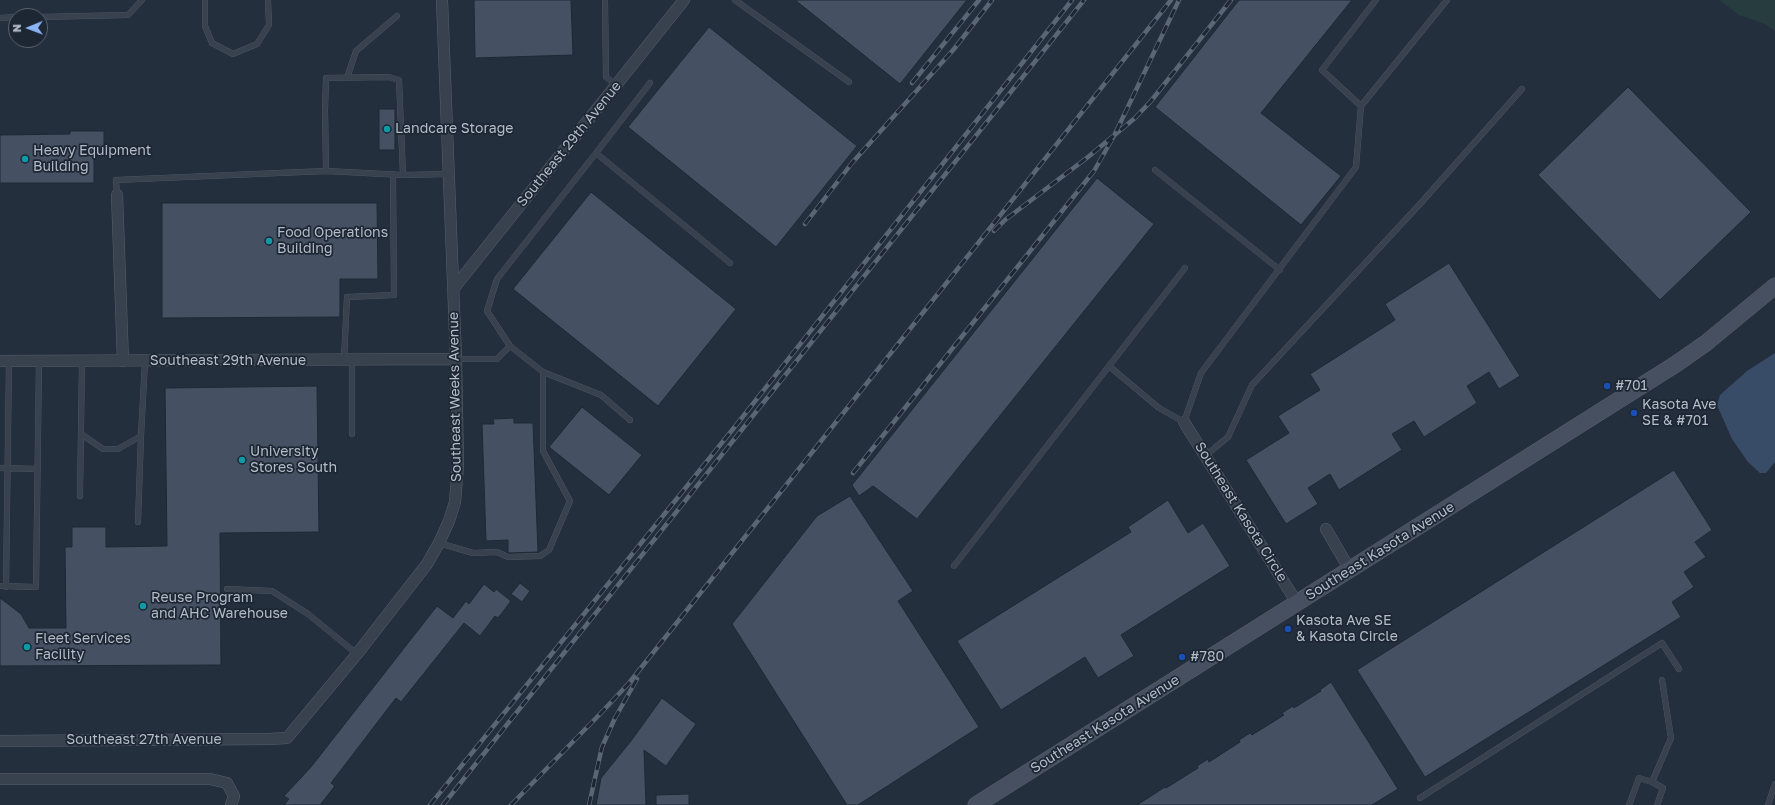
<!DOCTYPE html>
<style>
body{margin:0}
#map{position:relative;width:1775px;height:805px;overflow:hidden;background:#242f3e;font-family:"Golos Text",sans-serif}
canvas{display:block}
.north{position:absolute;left:8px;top:8px;width:40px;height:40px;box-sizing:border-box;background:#1d2633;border:1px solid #59626f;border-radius:50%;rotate:269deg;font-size:11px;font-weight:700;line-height:16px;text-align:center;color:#b4bcc9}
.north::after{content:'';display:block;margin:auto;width:14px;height:18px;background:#8ab4f8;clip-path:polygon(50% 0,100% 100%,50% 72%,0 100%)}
</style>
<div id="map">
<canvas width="1775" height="805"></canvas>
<div class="north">N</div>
</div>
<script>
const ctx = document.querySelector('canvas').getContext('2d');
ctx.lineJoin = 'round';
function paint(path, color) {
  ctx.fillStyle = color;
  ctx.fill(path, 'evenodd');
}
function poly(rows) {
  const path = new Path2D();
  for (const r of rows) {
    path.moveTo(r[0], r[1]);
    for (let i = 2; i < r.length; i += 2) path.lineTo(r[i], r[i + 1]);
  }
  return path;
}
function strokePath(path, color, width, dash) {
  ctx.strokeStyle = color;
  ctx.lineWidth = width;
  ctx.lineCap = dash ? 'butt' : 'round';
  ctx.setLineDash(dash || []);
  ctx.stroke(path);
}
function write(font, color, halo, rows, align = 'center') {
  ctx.font = font + ' "Golos Text",sans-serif';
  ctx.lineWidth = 3.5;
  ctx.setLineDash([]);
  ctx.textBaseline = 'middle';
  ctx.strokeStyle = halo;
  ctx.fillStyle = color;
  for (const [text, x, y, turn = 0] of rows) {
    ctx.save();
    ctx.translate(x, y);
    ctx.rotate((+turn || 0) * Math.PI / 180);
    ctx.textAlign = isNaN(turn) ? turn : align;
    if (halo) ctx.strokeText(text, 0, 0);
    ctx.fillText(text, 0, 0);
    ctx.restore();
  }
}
paint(poly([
 [1719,0,1775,0,1775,31,1765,24,1739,15]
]), '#263c3f');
paint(poly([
 [1775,353,1775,462,1766,473,1760,473,1748,462,1732,439,1717,405,1720,395,1747,371]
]), '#394c67');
const building = poly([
 [474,0,571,0,573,55,475,58,474,0],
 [795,0,967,0,900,84,795,0],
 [1239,0,1352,0,1261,113,1341,176,1301,225,1155,107,1239,0],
 [709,27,857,146,776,247,628,127,709,27],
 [1628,87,1751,212,1660,300,1538,175,1628,87],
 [379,109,395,109,395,150,379,150,379,109],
 [70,131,104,131,104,149,94,149,94,183,0,183,0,135,70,134,70,131],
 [1097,178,1154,224,917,519,873,486,859,496,852,485,1097,178],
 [591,192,736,309,658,406,513,289,591,192],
 [162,203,377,203,378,279,340,279,340,317,162,318,162,203],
 [1449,263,1520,376,1499,389,1489,372,1467,386,1477,403,1424,437,1414,421,1392,434,1402,450,1339,490,1330,474,1308,488,1318,504,1286,524,1246,460,1289,433,1278,416,1320,390,1310,374,1395,320,1385,304,1449,263],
 [317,386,319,532,220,533,221,665,0,666,0,598,21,614,29,628,66,628,65,547,72,547,72,527,106,527,106,547,167,546,165,388,317,386],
 [582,407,642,455,609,495,549,447,582,407],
 [514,418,514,423,533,423,538,552,508,553,508,540,486,541,482,424,494,424,493,419,514,418],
 [1674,470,1712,530,1695,542,1706,557,1684,572,1694,587,1672,602,1681,617,1425,777,1357,670,1674,470],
 [850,496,913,591,898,601,979,727,858,805,847,805,732,624,817,516,850,496],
 [1168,500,1188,533,1203,523,1230,566,1121,635,1134,656,1098,678,1085,657,1001,710,957,641,1131,532,1128,527,1168,500],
 [520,583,530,591,522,602,511,594,520,583],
 [484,584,494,592,496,589,511,601,498,618,495,616,480,636,464,623,401,702,396,698,331,783,335,786,320,805,284,805,289,799,284,796,311,767,437,606,453,618,466,601,469,604,484,584],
 [1331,682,1398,789,1372,805,1137,805,1165,787,1166,788,1198,768,1197,766,1208,759,1209,762,1240,742,1239,740,1250,733,1252,735,1284,715,1282,713,1293,706,1294,708,1321,691,1320,690,1331,682],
 [662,698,696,724,666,766,644,750,646,805,596,805,601,778,631,741,662,698],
 [689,794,689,805,656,805,656,795,689,794]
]);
paint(building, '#455162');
strokePath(building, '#1f2835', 1);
const lane = poly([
 [205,0,205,26,212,43,233,54,257,44,269,25,268,0],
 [605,0,606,77,616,85],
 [735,0,849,82],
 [40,17,128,15,142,0],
 [0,18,16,17],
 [347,78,356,51,397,16],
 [1361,106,1322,70,1376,0],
 [596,153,650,83],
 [1155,170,1280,270],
 [326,171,325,110,326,78,389,77,399,80,403,175],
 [117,195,116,180,326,171,403,175,449,174],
 [510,346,487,311,497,279,596,153,730,263],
 [344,360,347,297,394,295,393,174],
 [352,360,352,434],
 [1109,366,1159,408,1184,422,1201,373,1356,167,1361,106,1447,0],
 [543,372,601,395,630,420],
 [81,434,103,449,118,449,141,436,145,361],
 [1205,456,1228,437,1252,385,1420,204,1522,89],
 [0,468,38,469],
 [80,496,82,361],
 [138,522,141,436],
 [439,543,473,553,497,552,508,557,540,556,549,550,570,501,543,451,543,372,510,346,497,359,456,359],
 [954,566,1185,268],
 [0,586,36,587,39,361],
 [6,587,9,361],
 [227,589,272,591,308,614,357,654],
 [1652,782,1671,738,1662,680],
 [1420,798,1662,643,1679,669],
 [1629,805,1639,778,1652,782,1663,788,1657,805],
 [1768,805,1775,784]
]);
const street = poly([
 [117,195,123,361],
 [454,288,684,0],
 [0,361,456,359],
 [1184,422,1297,603],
 [1326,529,1350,570],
 [0,741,269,739,287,738,357,654,427,564,439,543,449,521,455,502,458,465,456,359,442,0],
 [0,779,210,779,227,783,234,796,231,805]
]);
const secondary = poly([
 [976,805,1676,364,1706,343,1775,286]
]);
strokePath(lane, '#565f6c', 6);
strokePath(street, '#565f6c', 12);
strokePath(secondary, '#565f6c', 17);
strokePath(lane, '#38414e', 5.5);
strokePath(street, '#38414e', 11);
strokePath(secondary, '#465061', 16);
const rail = poly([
 [912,83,979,0],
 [805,224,852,163,954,49,992,0],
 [994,231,1005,220,1088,157,1135,118,1151,101,1231,0],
 [853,473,1094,171,1114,136,1179,0],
 [430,805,737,424,1072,0],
 [443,805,1084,0],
 [511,805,601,713,629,683,1171,0],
 [589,805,602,747,615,718,637,679]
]);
strokePath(rail, '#5a6575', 4.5);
strokePath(rail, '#1d2633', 3, [9]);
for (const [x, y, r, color] of [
 [387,129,4,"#0f9aa8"],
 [25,159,4,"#0f9aa8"],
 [269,241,4,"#0f9aa8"],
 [1607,386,4,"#1a4fb4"],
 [1634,413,4,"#1a4fb4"],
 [242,460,4,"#0f9aa8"],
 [143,606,4,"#0f9aa8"],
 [1288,629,4,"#1a4fb4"],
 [27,647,4,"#0f9aa8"],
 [1182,657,4,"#1a4fb4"]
]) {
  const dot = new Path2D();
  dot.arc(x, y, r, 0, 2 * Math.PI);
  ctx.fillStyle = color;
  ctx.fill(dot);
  strokePath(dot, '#1d2633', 1.5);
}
write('14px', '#b4bcc9', '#1d2633', [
 ["Landcare Storage",395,129],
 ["Heavy Equipment",33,151],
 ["Building",33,167],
 ["Food Operations",277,233],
 ["Building",277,249],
 ["#701",1615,386],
 ["Kasota Ave",1642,405],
 ["SE & #701",1642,421],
 ["University",250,452],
 ["Stores South",250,468],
 ["Reuse Program",151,598],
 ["and AHC Warehouse",151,614],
 ["Kasota Ave SE",1296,621],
 ["& Kasota Circle",1296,637],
 ["Fleet Services",35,639],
 ["Facility",35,655],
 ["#780",1190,657]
], 'left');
write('14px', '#b4bcc9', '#1d2633', [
 ["Southeast 29th Avenue",569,144,-51],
 ["Southeast 29th Avenue",228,361],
 ["Southeast Weeks Avenue",455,397,-91],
 ["Southeast Kasota Circle",1241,512,58],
 ["Southeast Kasota Avenue",1380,551,-32],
 ["Southeast Kasota Avenue",1105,724,-32],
 ["Southeast 27th Avenue",144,740]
]);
</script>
